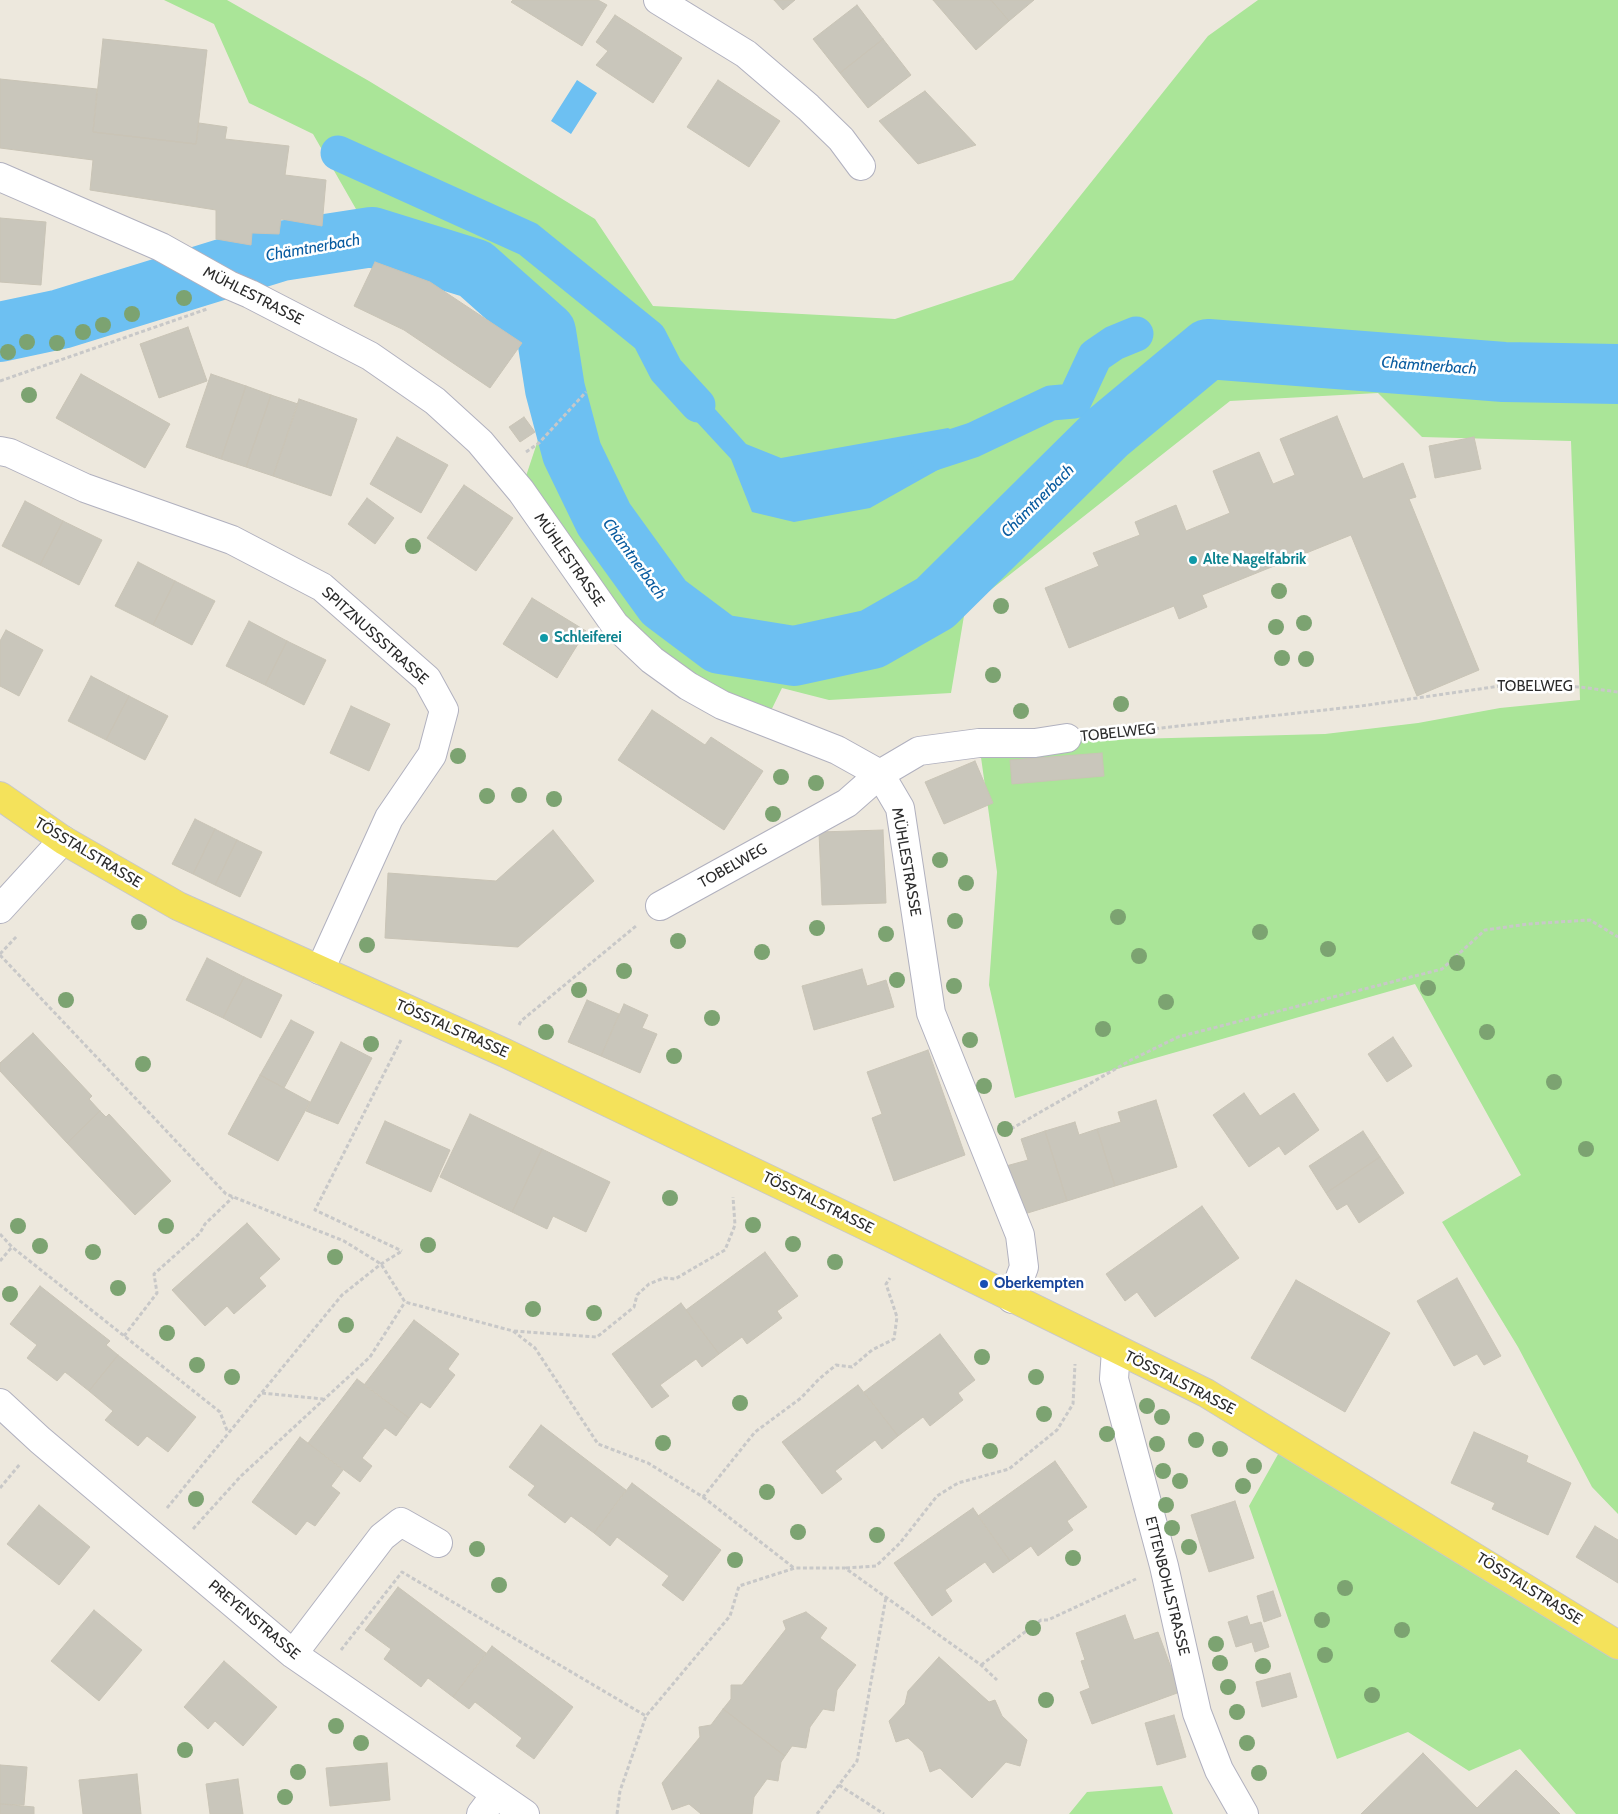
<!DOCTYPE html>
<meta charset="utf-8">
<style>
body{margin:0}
canvas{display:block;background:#ede8dd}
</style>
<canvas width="1618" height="1814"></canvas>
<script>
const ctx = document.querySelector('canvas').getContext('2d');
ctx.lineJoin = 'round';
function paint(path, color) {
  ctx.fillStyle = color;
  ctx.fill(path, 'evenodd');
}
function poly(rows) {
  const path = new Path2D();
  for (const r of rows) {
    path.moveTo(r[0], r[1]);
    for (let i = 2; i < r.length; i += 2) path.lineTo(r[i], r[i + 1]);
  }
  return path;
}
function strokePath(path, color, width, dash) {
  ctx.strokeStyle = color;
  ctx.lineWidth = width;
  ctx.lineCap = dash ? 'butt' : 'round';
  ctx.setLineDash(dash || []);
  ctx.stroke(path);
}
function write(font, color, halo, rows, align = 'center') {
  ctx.font = font + ' Cabin,sans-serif';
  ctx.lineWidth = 5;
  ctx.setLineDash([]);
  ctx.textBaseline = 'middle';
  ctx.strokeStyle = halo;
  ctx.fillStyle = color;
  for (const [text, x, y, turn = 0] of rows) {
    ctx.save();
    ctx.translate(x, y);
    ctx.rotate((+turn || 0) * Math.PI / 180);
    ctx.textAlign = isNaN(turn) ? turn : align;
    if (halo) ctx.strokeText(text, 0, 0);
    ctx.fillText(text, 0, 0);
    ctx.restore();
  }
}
paint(poly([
 [164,0,227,0,369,81,595,219,653,306,895,319,1013,280,1208,36,1258,0,1618,0,1618,1514,1592,1487,1518,1347,1442,1222,1521,1175,1415,984,1015,1098,989,985,997,872,979,743,1325,734,1418,723,1500,708,1580,700,1571,441,1422,437,1378,393,1230,401,965,610,951,693,829,700,782,688,765,723,652,660,521,491,555,389,546,332,475,269,372,237,313,134,249,103,214,24],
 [1286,1440,1618,1645,1618,1814,1576,1814,1520,1749,1469,1771,1408,1732,1337,1759,1249,1506],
 [1162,1786,1173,1814,1069,1814,1087,1792]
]), '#aae598');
paint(poly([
 [577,80,597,93,571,134,551,121],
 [676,365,746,444,781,458,948,428,973,440,968,453,870,508,794,522,752,512,731,459,694,419,659,377]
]), '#6dc0f2');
strokePath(poly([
 [338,153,528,239,649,337,666,370,698,405],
 [927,455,973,440,1051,403,1074,401,1095,356,1114,343,1136,334]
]), '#6dc0f2', 35);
strokePath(poly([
 [0,332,61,319,281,251,372,237,475,269,546,332,555,389,572,453,604,519,664,602,720,644,794,656,872,639,935,603,1107,433,1208,349,1504,372,1618,374]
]), '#6dc0f2', 60);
const building = poly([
 [513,0,598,0,607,5,582,46,511,2,513,0],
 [774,0,795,0,783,10,774,0],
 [933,0,991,0,1009,21,976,50,933,0],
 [991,0,1034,0,1009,21,991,0],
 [857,5,883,39,840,73,813,39,857,5],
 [615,15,682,58,653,103,596,65,608,51,596,42,615,15],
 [103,39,207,50,196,144,93,132,103,39],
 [883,39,911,75,868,108,840,73,883,39],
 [0,79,97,89,93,132,196,144,199,123,227,127,225,139,289,146,285,175,326,180,322,226,281,219,279,234,252,233,251,245,216,239,216,210,90,190,93,160,0,148,0,79],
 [718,80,780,121,749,167,687,127,718,80],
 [925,91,976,145,918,164,879,121,925,91],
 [0,218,46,222,41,285,0,282,0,218],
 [375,262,430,282,522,343,490,388,404,330,354,306,375,262],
 [188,327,207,381,159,398,140,344,188,327],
 [81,374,170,424,145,468,56,418,81,374],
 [211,374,246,386,221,459,186,447,211,374],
 [246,386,271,395,246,467,221,459,246,386],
 [271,395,298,404,273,476,246,467,271,395],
 [299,399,357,419,331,496,273,476,299,399],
 [1337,416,1363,479,1403,463,1416,497,1409,499,1479,670,1417,696,1351,535,1202,595,1207,607,1179,619,1174,606,1069,648,1045,588,1099,566,1093,553,1140,535,1135,522,1176,505,1186,531,1230,513,1213,471,1259,452,1273,484,1295,475,1280,439,1337,416],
 [524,417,535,432,520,442,509,427,524,417],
 [397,437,448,465,421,513,370,484,397,437],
 [1474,437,1481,469,1435,478,1429,446,1474,437],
 [464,485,513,518,476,571,427,538,464,485],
 [367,498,394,518,375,544,348,524,367,498],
 [25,501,63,521,40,565,2,546,25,501],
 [63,521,102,540,79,585,40,565,63,521],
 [138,562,175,581,153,625,115,606,138,562],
 [175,581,215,601,192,645,153,625,175,581],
 [532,598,586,631,557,678,503,644,532,598],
 [249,621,287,641,265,685,226,666,249,621],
 [6,630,43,650,19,696,0,686,0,641,6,630],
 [287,641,326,660,304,705,265,685,287,641],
 [91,676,129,696,106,740,68,721,91,676],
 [129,696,168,716,145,760,106,740,129,696],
 [351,706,390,724,369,771,330,753,351,706],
 [652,710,705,745,711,737,763,771,724,830,618,760,652,710],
 [1102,753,1104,776,1012,784,1010,760,1102,753],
 [975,761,993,803,944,824,925,782,975,761],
 [195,819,215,829,193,874,172,864,195,819],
 [215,829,237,840,215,885,193,874,215,829],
 [553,830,594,881,518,947,385,938,388,873,496,881,553,830],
 [883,830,886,903,822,905,819,832,883,830],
 [237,840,262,852,240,897,215,885,237,840],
 [207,958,244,977,223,1018,186,1000,207,958],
 [862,969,867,986,886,980,894,1007,814,1030,802,986,862,969],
 [244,977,282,995,261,1038,223,1018,244,977],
 [587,1000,619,1014,601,1056,568,1042,587,1000],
 [624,1004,648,1015,642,1028,657,1034,640,1073,601,1056,624,1004],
 [291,1020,314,1032,284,1088,260,1075,291,1020],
 [33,1033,92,1096,89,1099,100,1111,67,1143,0,1071,0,1063,33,1033],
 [1393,1037,1412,1066,1387,1082,1368,1054,1393,1037],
 [341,1042,372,1058,338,1124,306,1111,341,1042],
 [928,1050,965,1155,894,1181,872,1118,882,1114,867,1072,928,1050],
 [260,1075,310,1102,278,1161,228,1134,260,1075],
 [1244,1093,1260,1116,1294,1093,1319,1130,1285,1155,1279,1146,1249,1167,1213,1115,1244,1093],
 [1156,1100,1177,1167,1115,1186,1097,1129,1121,1122,1118,1112,1156,1100],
 [100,1111,106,1117,109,1114,171,1181,135,1215,67,1143,100,1111],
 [470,1114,542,1149,512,1212,440,1177,470,1114],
 [385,1121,450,1150,431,1192,366,1163,385,1121],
 [1075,1122,1079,1135,1097,1129,1115,1186,1067,1201,1045,1131,1075,1122],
 [1045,1131,1067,1201,1021,1215,1006,1166,1028,1160,1021,1139,1045,1131],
 [1363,1131,1380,1157,1326,1193,1309,1166,1363,1131],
 [542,1149,610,1182,586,1232,553,1216,547,1229,512,1212,542,1149],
 [1380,1157,1404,1193,1359,1223,1347,1204,1337,1210,1326,1193,1380,1157],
 [1202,1206,1239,1258,1155,1317,1137,1292,1125,1301,1106,1274,1202,1206],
 [247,1223,280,1259,259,1278,266,1286,234,1314,227,1306,205,1326,172,1290,247,1223],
 [765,1252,798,1296,777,1311,782,1318,747,1344,742,1337,719,1354,686,1310,765,1252],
 [1457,1278,1501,1356,1484,1365,1477,1354,1454,1366,1417,1301,1457,1278],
 [1296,1280,1390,1333,1345,1412,1251,1358,1296,1280],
 [40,1286,110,1341,106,1345,118,1355,89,1391,65,1372,57,1381,27,1358,37,1345,10,1324,40,1286],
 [681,1303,719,1354,702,1367,696,1359,660,1385,669,1396,652,1408,612,1354,681,1303],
 [414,1320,459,1354,448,1369,455,1375,430,1408,421,1402,409,1418,364,1385,414,1320],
 [940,1334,975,1380,958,1393,963,1400,930,1426,923,1417,898,1436,864,1392,940,1334],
 [118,1355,196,1417,168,1452,147,1436,138,1446,105,1420,113,1411,89,1391,118,1355],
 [357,1379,409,1418,396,1436,385,1428,362,1458,372,1466,360,1482,308,1443,357,1379],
 [858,1385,898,1436,882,1449,875,1440,835,1471,842,1479,822,1494,782,1442,858,1385],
 [541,1425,626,1490,594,1533,571,1516,565,1523,528,1495,535,1486,509,1467,541,1425],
 [1474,1432,1528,1456,1526,1462,1571,1483,1548,1535,1492,1509,1495,1503,1451,1483,1474,1432],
 [300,1437,343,1470,331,1486,340,1493,315,1526,307,1521,296,1535,252,1502,300,1437],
 [1055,1461,1087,1507,1067,1521,1073,1530,1038,1556,1031,1546,1010,1561,978,1516,1055,1461],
 [632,1483,721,1550,683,1601,662,1585,669,1576,617,1537,610,1546,594,1533,632,1483],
 [1235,1501,1254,1558,1209,1572,1191,1515,1235,1501],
 [39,1505,90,1547,59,1585,7,1544,39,1505],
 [973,1508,1010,1561,993,1573,985,1562,945,1590,952,1601,932,1616,894,1563,973,1508],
 [1595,1526,1618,1540,1618,1583,1576,1557,1595,1526],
 [398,1587,486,1653,453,1697,428,1678,421,1687,384,1659,391,1649,365,1630,398,1587],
 [1273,1591,1281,1616,1264,1622,1257,1596,1273,1591],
 [94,1610,142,1650,99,1701,51,1661,94,1610],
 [806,1612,827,1628,820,1638,856,1665,837,1690,834,1711,823,1709,810,1727,806,1748,792,1746,785,1756,723,1709,731,1699,731,1685,742,1685,786,1629,783,1621,806,1612],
 [1125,1615,1134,1640,1158,1632,1180,1692,1092,1724,1080,1692,1090,1688,1081,1661,1085,1660,1076,1633,1125,1615],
 [1247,1616,1250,1625,1261,1622,1269,1647,1255,1652,1252,1642,1236,1647,1228,1622,1247,1616],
 [492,1646,573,1707,534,1759,516,1746,522,1738,475,1702,469,1709,453,1697,492,1646],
 [939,1657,989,1702,995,1700,1002,1716,1027,1740,1020,1766,1006,1762,972,1798,940,1768,930,1772,923,1752,908,1738,896,1742,889,1721,905,1704,908,1691,939,1657],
 [224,1661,277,1707,243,1746,215,1721,208,1729,184,1707,224,1661],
 [1290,1673,1297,1697,1262,1707,1256,1682,1290,1673],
 [723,1709,785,1756,781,1762,778,1781,767,1779,754,1797,752,1814,701,1814,689,1804,672,1810,662,1783,700,1737,699,1727,711,1725,723,1709],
 [1174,1715,1186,1757,1157,1765,1145,1723,1174,1715],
 [1423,1753,1477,1808,1516,1770,1560,1814,1361,1814,1423,1753],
 [387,1763,390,1800,330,1806,326,1768,387,1763],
 [0,1765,27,1767,24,1805,0,1804,0,1765],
 [137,1774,141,1814,83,1814,79,1780,137,1774],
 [238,1779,243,1814,210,1814,206,1784,238,1779],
 [0,1804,34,1807,34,1814,0,1814,0,1804]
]);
paint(building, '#c9c6bb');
strokePath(building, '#c9c4b6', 1);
const minor = poly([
 [658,0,746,54,808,107,841,139,861,166],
 [0,177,161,247,229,285,250,294,370,356,435,401,480,442,521,491,615,625,652,660,688,686,722,705,837,750,880,774,900,808,931,1013,1020,1235,1024,1267,1012,1299],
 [0,451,10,453,85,488,232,540,322,587,427,679,444,710,432,755,389,818,320,970],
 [660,906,847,803,880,774,919,751,979,743,1035,743,1067,738],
 [0,909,63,840],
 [1116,1350,1114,1379,1164,1566,1197,1713,1219,1770,1244,1814],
 [0,1403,40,1440,293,1654,525,1814],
 [293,1654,382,1537,401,1522,438,1543],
 [481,1814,496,1794]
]);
const major = poly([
 [0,796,63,840,178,906,505,1053,889,1237,1206,1393,1618,1645]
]);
strokePath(minor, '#b1b1bf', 30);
strokePath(major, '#c8c8c8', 30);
strokePath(poly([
 [0,381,207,309],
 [526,452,539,443,586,392],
 [1097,735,1361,706,1507,685,1580,687,1618,692],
 [0,954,17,936],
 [0,955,226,1194,344,1241,381,1264,405,1302,513,1331,535,1348,598,1444,648,1463,703,1497,755,1432,801,1398,819,1379,836,1365,852,1367,872,1350,894,1339,897,1317,886,1284,890,1278],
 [519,1025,521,1021,636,926],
 [401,1040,315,1210,402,1251],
 [1011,1129,1131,1060,1178,1037,1442,969,1485,930,1528,924,1590,920,1618,937],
 [0,1234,12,1247,220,1412,228,1433],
 [0,1261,12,1247],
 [514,1331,597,1337,634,1307,637,1295,649,1284,664,1278,675,1279,725,1250,735,1225,733,1197],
 [124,1336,157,1293,154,1274,200,1233,205,1224,233,1197],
 [262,1393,323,1399],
 [0,1488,20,1464],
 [703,1497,794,1568],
 [167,1508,342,1295,381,1264,402,1251],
 [193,1529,241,1476,370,1357,405,1302],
 [846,1568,876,1566,900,1543,937,1496,958,1483,1009,1469,1057,1430,1073,1404,1075,1364],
 [341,1650,402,1572,646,1716,730,1616,739,1586,795,1568,845,1568,981,1665,997,1680],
 [981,1665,1041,1620,1048,1620,1136,1579],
 [839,1785,884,1814],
 [617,1814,620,1791,646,1716],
 [817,1814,857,1761,886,1597]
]), '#c8c8c8', 3, [4, 2.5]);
strokePath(minor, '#fff', 28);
strokePath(major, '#f4e25b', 28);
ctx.fillStyle = '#7ca371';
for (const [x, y] of [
 [184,298],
 [132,314],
 [103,325],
 [83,332],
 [27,342],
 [57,343],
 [8,352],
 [29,395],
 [413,546],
 [1279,591],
 [1001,606],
 [1304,623],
 [1276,627],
 [1282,658],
 [1306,659],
 [993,675],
 [1121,704],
 [1021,711],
 [458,756],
 [781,777],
 [816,783],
 [519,795],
 [487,796],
 [554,799],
 [773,814],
 [940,860],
 [966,883],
 [1118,917],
 [955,921],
 [139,922],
 [817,928],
 [1260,932],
 [886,934],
 [678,941],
 [367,945],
 [1328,949],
 [762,952],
 [1139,956],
 [1457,963],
 [624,971],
 [897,980],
 [954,986],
 [1428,988],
 [579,990],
 [66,1000],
 [1166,1002],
 [712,1018],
 [1103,1029],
 [546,1032],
 [1487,1032],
 [970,1040],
 [371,1044],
 [674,1056],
 [143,1064],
 [1554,1082],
 [984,1086],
 [1005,1129],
 [1586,1149],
 [670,1198],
 [753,1225],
 [18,1226],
 [166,1226],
 [793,1244],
 [428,1245],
 [40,1246],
 [93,1252],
 [335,1257],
 [835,1262],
 [118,1288],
 [10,1294],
 [533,1309],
 [594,1313],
 [346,1325],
 [167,1333],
 [982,1357],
 [197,1365],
 [232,1377],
 [1036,1377],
 [740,1403],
 [1147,1406],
 [1044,1414],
 [1162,1417],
 [1107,1434],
 [1196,1440],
 [663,1443],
 [1157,1444],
 [1220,1449],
 [990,1451],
 [1254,1466],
 [1163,1471],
 [1180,1481],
 [1243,1486],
 [767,1492],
 [196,1499],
 [1166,1505],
 [1172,1528],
 [798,1532],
 [877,1535],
 [1189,1547],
 [477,1549],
 [1073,1558],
 [735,1560],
 [499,1585],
 [1345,1588],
 [1322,1620],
 [1033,1628],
 [1402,1630],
 [1216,1644],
 [1325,1655],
 [1220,1663],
 [1263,1666],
 [1228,1687],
 [1372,1695],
 [1046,1700],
 [1237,1712],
 [336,1726],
 [361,1743],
 [1247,1743],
 [185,1750],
 [298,1772],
 [1259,1773],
 [285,1797]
]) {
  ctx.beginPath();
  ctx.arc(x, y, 8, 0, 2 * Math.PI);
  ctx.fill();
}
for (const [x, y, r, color] of [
 [1193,560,5,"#0f9aa8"],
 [544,638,5,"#0f9aa8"],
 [984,1284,5,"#1a4fb4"]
]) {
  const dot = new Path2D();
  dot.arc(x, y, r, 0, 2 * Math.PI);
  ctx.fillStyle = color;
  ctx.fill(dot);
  strokePath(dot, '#fff', 2);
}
write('15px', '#2b2b2b', '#fff', [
 ["MÜHLESTRASSE",253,296,27],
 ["MÜHLESTRASSE",569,560,55],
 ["SPITZNUSSSTRASSE",375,636,42],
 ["TOBELWEG",1535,687],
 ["TOBELWEG",1118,733,-6],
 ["TÖSSTALSTRASSE",88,853,31],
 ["MÜHLESTRASSE",906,862,80],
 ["TOBELWEG",733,866,-29],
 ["TÖSSTALSTRASSE",452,1029,24],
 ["TÖSSTALSTRASSE",818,1203,26],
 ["TÖSSTALSTRASSE",1180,1383,27],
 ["ETTENBOHLSTRASSE",1167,1586,76],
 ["TÖSSTALSTRASSE",1529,1589,32],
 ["PREYENSTRASSE",254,1620,40]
]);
write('bold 15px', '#0d838f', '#fff', [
 ["Alte Nagelfabrik",1203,560],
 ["Schleiferei",554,638]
], 'left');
write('bold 15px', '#164399', '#fff', [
 ["Oberkempten",994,1284]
], 'left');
write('italic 16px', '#0a5ca0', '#fff', [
 ["Chämtnerbach",313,248,-10],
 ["Chämtnerbach",1429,366,4],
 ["Chämtnerbach",1038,501,-45],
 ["Chämtnerbach",634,559,54]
]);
</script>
